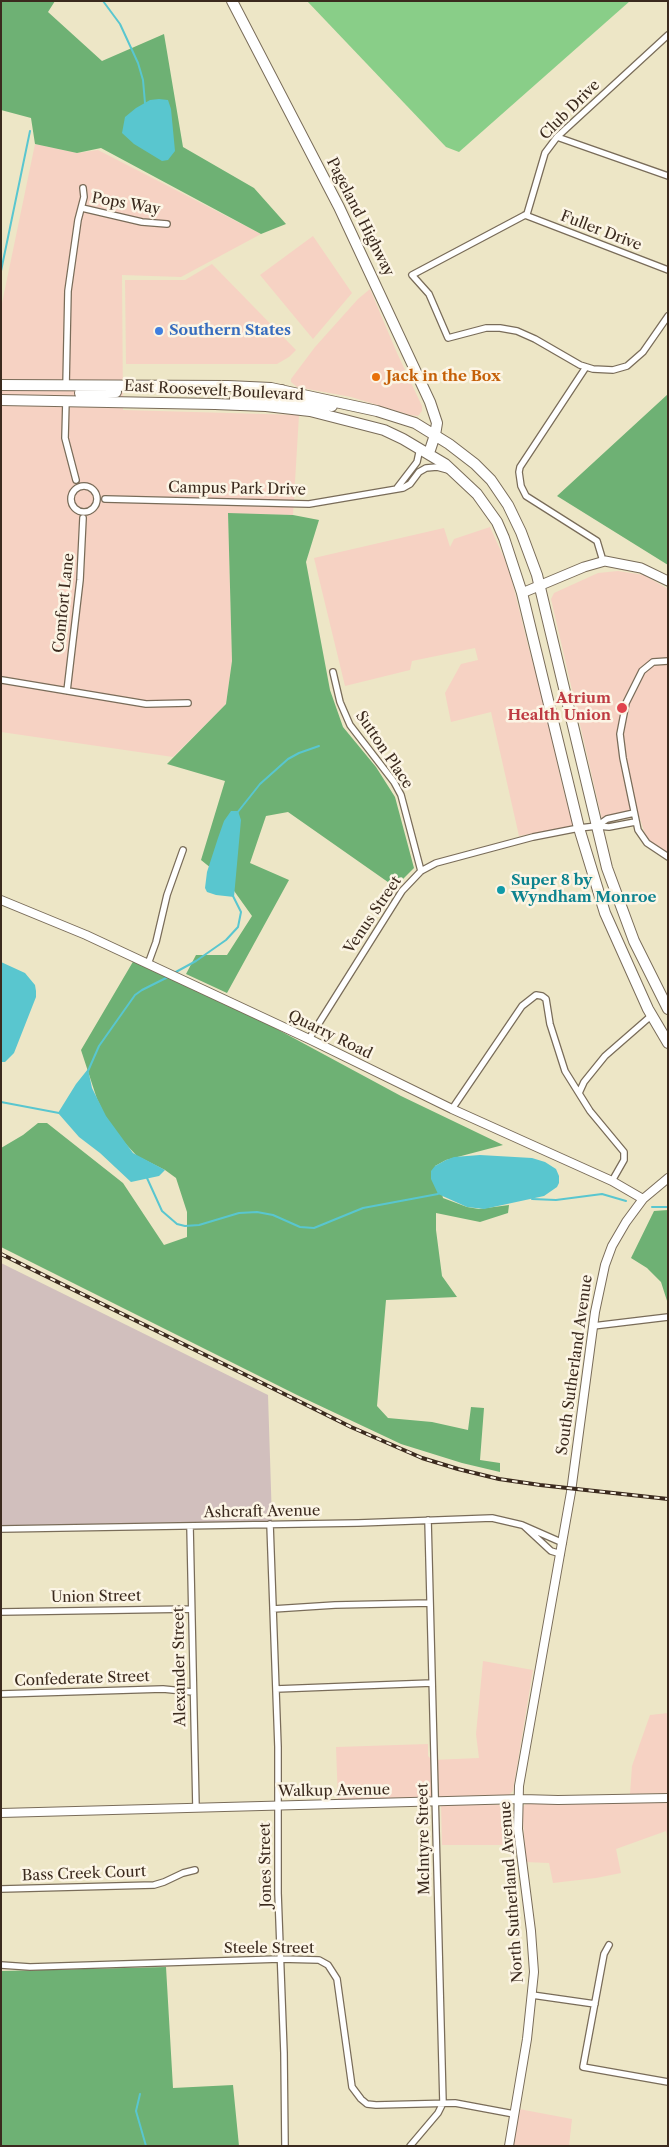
<!DOCTYPE html>
<style>
body{margin:0}
#map{position:relative;width:669px;height:2147px;overflow:hidden;background:#ede6c6;font-family:"Libre Caslon Text",serif}
canvas{display:block}
.frame{position:absolute;inset:0;border:2px solid #3b2a1e;pointer-events:none}
</style>
<div id="map">
<canvas width="669" height="2147"></canvas>
<div class="frame"></div>
</div>
<script>
const ctx = document.querySelector('canvas').getContext('2d');
ctx.lineJoin = 'round';
function paint(path, color) {
  ctx.fillStyle = color;
  ctx.fill(path, 'evenodd');
}
function poly(rows) {
  const path = new Path2D();
  for (const r of rows) {
    if (r.length === 3) {
      path.moveTo(r[0] + r[2], r[1]);
      path.arc(r[0], r[1], r[2], 0, 2 * Math.PI);
      continue;
    }
    path.moveTo(r[0], r[1]);
    for (let i = 2; i < r.length; i += 2) path.lineTo(r[i], r[i + 1]);
  }
  return path;
}
function strokePath(path, color, width, dash) {
  ctx.strokeStyle = color;
  ctx.lineWidth = width;
  ctx.lineCap = dash ? 'butt' : 'round';
  ctx.setLineDash(dash || []);
  ctx.stroke(path);
}
function write(font, color, halo, rows, align = 'center') {
  ctx.font = font + ' "Libre Caslon Text",serif';
  ctx.lineWidth = 5;
  ctx.setLineDash([]);
  ctx.textBaseline = 'middle';
  ctx.strokeStyle = halo;
  ctx.fillStyle = color;
  for (const [text, x, y, turn = 0] of rows) {
    ctx.save();
    ctx.translate(x, y);
    ctx.rotate((+turn || 0) * Math.PI / 180);
    ctx.textAlign = isNaN(turn) ? turn : align;
    if (halo) ctx.strokeText(text, 0, 0);
    ctx.fillText(text, 0, 0);
    ctx.restore();
  }
}
paint(poly([
 [35,144,77,153,98,150,261,234,181,277,122,275,123,410,299,415,293,515,228,514,232,661,226,704,173,757,1,732,1,308],
 [313,236,352,293,313,339,260,275],
 [212,264,296,350,289,357,277,364,126,364,125,280,185,280],
 [370,289,397,353,422,406,422,411,418,416,410,415,351,397,297,387,291,382,291,379,315,347,358,299],
 [490,527,505,560,512,581,529,649,547,712,560,776,573,826,519,836,491,712,451,722,445,693,461,664,478,660,475,648,412,661,410,670,345,686,314,558,444,528,450,547,454,539],
 [618,571,644,575,668,589,668,854,647,840,639,816,603,824,551,599,554,593,598,573],
 [483,1661,533,1670,513,1791,509,1795,338,1800,336,1747,428,1744,428,1756,432,1760,479,1758,476,1734],
 [668,1713,668,1793,630,1794,632,1766,650,1715],
 [668,1800,668,1843,666,1831,616,1849,621,1873,596,1878,553,1883,549,1863,526,1862,522,1808,526,1804,532,1802],
 [441,1804,508,1805,511,1808,516,1845,442,1845],
 [519,2109,572,2119,569,2146,512,2146]
]), '#f6d2c3');
paint(poly([
 [1,1263,268,1395,272,1521,1,1532]
]), '#d1bfbd');
paint(poly([
 [307,1,630,1,459,152,446,147]
]), '#89ce88');
paint(poly([
 [1,1,55,1,48,12,102,61,164,34,183,147,254,188,286,224,261,234,101,148,77,153,35,144,31,118,1,110],
 [668,394,668,565,557,496],
 [228,513,293,515,319,520,306,562,330,690,343,727,376,767,395,797,414,868,395,887,288,812,266,816,250,863,289,880,227,993,186,974,196,955,227,955,252,916,227,881,201,860,225,781,167,764,226,704,232,661],
 [134,960,249,1014,401,1096,503,1145,446,1160,435,1166,443,1198,467,1207,479,1209,509,1205,508,1213,480,1222,436,1213,436,1230,442,1276,457,1297,386,1300,377,1406,388,1418,432,1422,468,1430,471,1407,484,1408,480,1460,500,1463,500,1472,462,1463,401,1444,297,1395,1,1247,1,1148,23,1135,38,1123,47,1123,123,1183,164,1245,187,1237,187,1212,176,1178,165,1170,137,1156,122,1140,105,1116,97,1099,81,1050],
 [668,1210,668,1304,661,1282,647,1268,631,1258,654,1211],
 [166,1967,173,2088,233,2085,239,2146,1,2146,1,1971]
]), '#6eb174');
paint(poly([
 [159,99,168,100,171,109,175,151,168,160,162,161,134,144,122,133,125,117,136,108,150,100],
 [231,811,238,811,241,820,234,897,216,895,207,892,205,888,207,872,218,838,224,821],
 [1,962,25,973,35,985,36,991,36,997,14,1053,5,1062,1,1062],
 [88,1069,92,1088,106,1116,133,1153,165,1170,159,1176,131,1182,100,1153,79,1137,58,1113,76,1084],
 [480,1155,532,1158,545,1162,556,1169,559,1176,559,1183,557,1187,544,1196,484,1209,467,1207,438,1194,431,1179,431,1171,435,1166,446,1160,454,1157]
]), '#59c6cf');
strokePath(poly([
 [103,1,120,24,138,63,143,80,145,103],
 [1,271,30,131],
 [237,813,260,784,288,759,299,753,319,746],
 [174,973,196,961,226,940,238,927,241,912,233,896],
 [88,1071,99,1046,135,995,142,990,168,977],
 [1,1102,59,1113],
 [147,1178,162,1211,177,1224,185,1226,199,1225,239,1213,257,1212,273,1215,300,1227,314,1228,363,1208,438,1194],
 [532,1199,556,1200,602,1194,626,1201],
 [652,1207,668,1207],
 [140,2094,136,2111,146,2146]
]), '#59c6cf', 2);
const minor = poly([
 [668,35,557,137,545,153,527,214,412,275,429,294,448,338,486,328,500,328,517,331,535,339,580,365,593,369,613,370,627,366,643,352,668,316],
 [557,137,668,176],
 [82,208,142,222,167,224],
 [525,215,668,270],
 [586,367,520,467,519,472,521,486,526,496,597,541,603,561],
 [66,386,68,291,78,220,84,197,83,188],
 [66,400,65,438,76,480],
 [84,499,13],
 [397,488,417,462,420,448],
 [105,499,309,504,403,488,410,484,419,472,426,468,437,467,448,470],
 [668,661,653,662,642,671,626,703,620,734,623,758,638,830,647,843,668,857],
 [333,672,340,702,350,725,394,782,401,795,421,871],
 [2,680,146,704,188,703],
 [67,691,80,580,83,518],
 [597,826,607,819,634,813],
 [148,964,156,942,167,895,183,850],
 [309,1039,402,891,421,871,436,863,533,837,579,828,597,826,609,827,635,822],
 [579,1093,584,1082,605,1056,652,1015],
 [452,1109,522,1006,536,995,542,996,546,999,550,1024,565,1071,590,1111,624,1152,624,1160,612,1181],
 [593,1326,668,1317],
 [270,1524,278,1747,278,1893,284,2053,285,2146],
 [190,1526,196,1808],
 [524,1526,551,1551,561,1554],
 [1,1529,358,1523,492,1518,522,1525,563,1543],
 [273,1609,335,1605,430,1603],
 [1,1612,191,1609],
 [276,1689,432,1683],
 [1,1694,163,1689,193,1692],
 [1,1889,154,1885,164,1882,183,1873,195,1870],
 [609,1945,604,1954,583,2067,668,2082],
 [1,1965,30,1967,280,1959,319,1960,328,1965,337,1979,352,2087,361,2099,367,2104,376,2105,455,2103,514,2114],
 [532,1995,595,2004],
 [410,2146,438,2113,443,2103,428,1520]
]);
const tertiary = poly([
 [1,900,86,935,309,1039,452,1109,612,1181,643,1199],
 [1,1813,522,1799,558,1800,668,1798],
 [509,2146,527,2039,534,1972,531,1931,518,1829,519,1786,571,1492,595,1312,605,1265,612,1246,626,1222,643,1199,668,1178]
]);
const secondary = poly([
 [522,593,584,567,605,561,641,568,668,581]
]);
const trunk = poly([
 [232,1,339,207,430,402,437,423,435,435,429,453],
 [1,385,228,386,271,388,377,411,415,423,449,444,475,464,491,480,508,505,521,532,537,575,607,868,634,941,668,1009],
 [80,393,116,392],
 [235,398,277,398,282,390],
 [1,400,215,404,266,406,310,411,384,430,403,439,445,464,477,494,497,522,504,538,522,593,579,828,605,913,648,1009,668,1043],
 [279,407,289,400,332,406]
]);
strokePath(minor, '#796c59', 8);
strokePath(tertiary, '#796c59', 10);
strokePath(secondary, '#796c59', 11);
strokePath(trunk, '#796c59', 12);
strokePath(minor, '#fff', 5.5);
strokePath(tertiary, '#fff', 8);
strokePath(secondary, '#fff', 9);
strokePath(trunk, '#fff', 10);
const rail = poly([
 [1,1254,351,1427,422,1458,458,1469,499,1479,540,1485,668,1499]
]);
strokePath(rail, '#3b2a1e', 4);
strokePath(rail, '#fcf5e5', 2, [5.5]);
for (const [x, y, r, color] of [
 [159,331,5,"#3f7fe0"],
 [376,377,5,"#e8710a"],
 [622,708,6,"#e0444e"],
 [501,890,5,"#0f9aa8"]
]) {
  const dot = new Path2D();
  dot.arc(x, y, r, 0, 2 * Math.PI);
  ctx.fillStyle = color;
  ctx.fill(dot);
  strokePath(dot, '#fcf5e5', 2);
}
write('15px', '#3b2a1e', '#fcf5e5', [
 ["Club Drive",570,110,-45],
 ["Pops Way",126,204,10],
 ["Pageland Highway",360,217,63],
 ["Fuller Drive",601,231,21],
 ["East Roosevelt Boulevard",214,391,3],
 ["Campus Park Drive",237,489,1],
 ["Comfort Lane",64,603,-84],
 ["Sutton Place",384,750,56],
 ["Venus Street",373,915,-56],
 ["Quarry Road",330,1035,26],
 ["South Sutherland Avenue",575,1365,-82],
 ["Ashcraft Avenue",262,1512,-1],
 ["Union Street",96,1597,-1],
 ["Alexander Street",180,1667,-91],
 ["Confederate Street",82,1679,-2],
 ["Walkup Avenue",334,1791,-1],
 ["McIntyre Street",424,1839,-91],
 ["Jones Street",266,1865,-91],
 ["Bass Creek Court",84,1874,-2],
 ["North Sutherland Avenue",512,1892,-94],
 ["Steele Street",269,1949]
]);
write('bold 15px', '#366cbe', '#fcf5e5', [
 ["Southern States",169,331]
], 'left');
write('bold 15px', '#c56008', '#fcf5e5', [
 ["Jack in the Box",386,377]
], 'left');
write('bold 15px', '#be3a42', '#fcf5e5', [
 ["Atrium",611,699],
 ["Health Union",611,716]
], 'right');
write('bold 15px', '#0d838f', '#fcf5e5', [
 ["Super 8 by",511,881],
 ["Wyndham Monroe",511,898]
], 'left');
</script>
